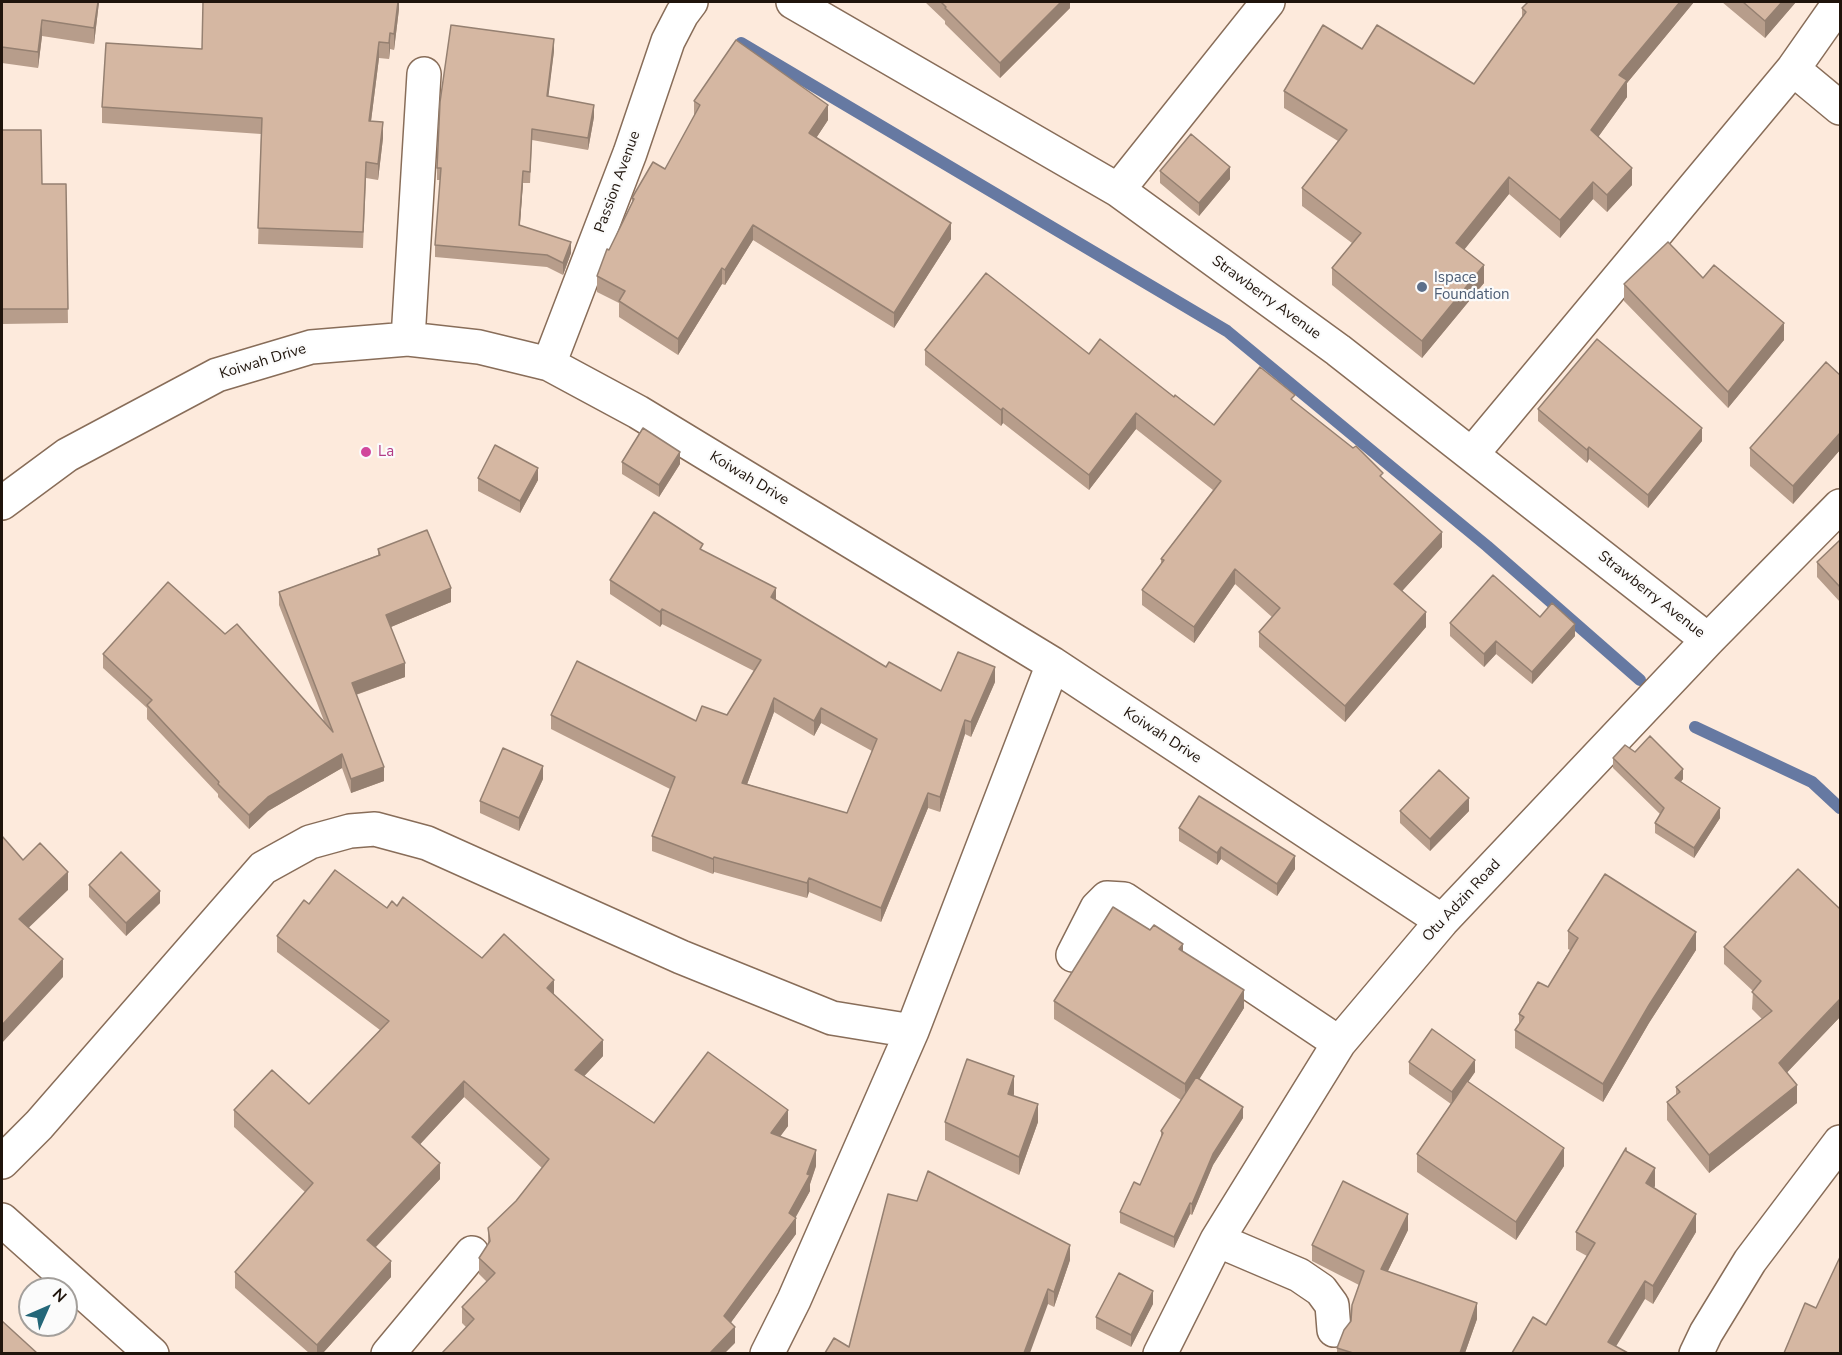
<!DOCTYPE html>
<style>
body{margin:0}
#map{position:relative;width:1842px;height:1355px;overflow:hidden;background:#fdeadc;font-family:"Nunito Sans",sans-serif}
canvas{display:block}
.frame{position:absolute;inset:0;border:3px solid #1f140c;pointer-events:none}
.north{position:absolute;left:18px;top:1277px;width:60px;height:60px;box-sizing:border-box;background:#fbfbfb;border:2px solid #a39f9b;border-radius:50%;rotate:45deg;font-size:16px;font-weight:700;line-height:24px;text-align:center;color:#1f140c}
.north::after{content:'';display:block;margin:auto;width:21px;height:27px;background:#246779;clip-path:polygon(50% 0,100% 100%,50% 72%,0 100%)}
</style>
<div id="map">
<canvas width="1842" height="1355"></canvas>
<div class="frame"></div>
<div class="north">N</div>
</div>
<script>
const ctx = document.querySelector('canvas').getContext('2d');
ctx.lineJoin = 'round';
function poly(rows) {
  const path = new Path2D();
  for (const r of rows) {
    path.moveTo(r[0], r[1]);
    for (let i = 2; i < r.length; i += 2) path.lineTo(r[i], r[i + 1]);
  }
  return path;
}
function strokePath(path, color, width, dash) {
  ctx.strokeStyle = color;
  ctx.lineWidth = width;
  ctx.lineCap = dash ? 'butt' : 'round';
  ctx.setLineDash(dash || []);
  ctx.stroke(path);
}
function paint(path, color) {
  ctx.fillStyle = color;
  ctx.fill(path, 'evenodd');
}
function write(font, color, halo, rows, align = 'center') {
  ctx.font = font + ' "Nunito Sans",sans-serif';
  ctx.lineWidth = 4.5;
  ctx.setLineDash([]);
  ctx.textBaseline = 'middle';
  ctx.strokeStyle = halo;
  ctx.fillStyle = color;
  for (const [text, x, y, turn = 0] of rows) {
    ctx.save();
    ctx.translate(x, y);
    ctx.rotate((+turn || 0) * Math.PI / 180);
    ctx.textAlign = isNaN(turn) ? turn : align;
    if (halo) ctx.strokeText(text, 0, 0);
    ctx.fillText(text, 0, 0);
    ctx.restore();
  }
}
strokePath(poly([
 [741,43,1227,331,1487,546,1640,680],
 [1695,727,1812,782,1840,808]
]), '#6679a2', 12);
const minor = poly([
 [793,2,1118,190,1338,350,1708,640],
 [1793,69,1840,108],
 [1118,190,1268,2],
 [408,339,424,74],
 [549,364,630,153,668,41,682,14,691,2],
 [1472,454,1793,69,1840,2],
 [2,503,67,455,217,375,311,347,408,339,479,347,549,364,638,412,1053,664,1442,921],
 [1073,955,1097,908,1107,898,1124,899,1339,1043],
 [2,1162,39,1125,263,868,310,842,350,831,375,829,427,843,681,957,832,1018,912,1031],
 [2,1220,152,1354],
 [1217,1240,1299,1275,1321,1290,1332,1305,1334,1330],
 [388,1354,472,1253],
 [767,1354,794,1300,912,1031,1053,664],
 [1160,1354,1217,1240,1339,1043,1442,921,1708,640,1840,506],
 [1696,1354,1706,1333,1750,1261,1840,1142]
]);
strokePath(minor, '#886d59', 36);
strokePath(minor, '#fff', 33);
paint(poly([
 [2,2,99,2,94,44,42,36,38,68,2,63],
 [399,2,399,9,394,50,390,49,389,59,379,58,371,121,383,138,378,180,366,178,363,248,258,244,261,134,102,123,102,107,202,49],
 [925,2,1070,2,1070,8,1000,78,945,24,945,21],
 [1528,2,1694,2,1627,83,1627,97,1598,137,1632,185,1607,212,1593,199,1560,238,1509,194,1464,249,1484,283,1422,358,1332,285,1332,268,1352,243,1302,206,1302,188,1338,141,1284,108,1284,91,1362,49,1474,84,1522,17,1522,8],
 [1722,2,1796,2,1765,38],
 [554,51,548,96,594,117,588,150,532,140,530,183,523,183,520,225,571,253,563,275,547,267,435,257,435,245,441,180,437,180,437,168],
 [694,101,828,120,816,138,951,239,894,328,753,240,725,285,722,284,678,355,619,317,619,303,597,292,597,276,632,202,632,198,665,169,694,116],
 [2,130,42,184,66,184,68,323,2,324],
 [1160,171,1230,179,1199,216,1160,183],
 [1703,278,1784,340,1728,408,1624,301,1624,284],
 [925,350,1089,354,1174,397,1214,425,1295,402,1383,479,1442,547,1402,591,1426,627,1345,722,1259,647,1259,632,1272,617,1235,584,1194,643,1142,605,1142,590,1161,564,1161,559,1213,490,1136,429,1089,490,1003,423,1001,426,925,365],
 [1840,375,1840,450,1793,504,1750,466,1750,448],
 [1538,409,1702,441,1648,508,1589,459,1587,463,1538,421],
 [622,462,680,464,659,497,622,474],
 [478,478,538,480,520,513,478,491],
 [1840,540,1840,602,1817,577,1817,562],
 [378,549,451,602,391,627,405,677,356,695,384,781,351,793,342,768,268,811,249,829,218,797,218,794,147,719,147,708,103,668,103,654,225,634,324,721,279,605,279,592,378,555],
 [703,550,776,600,886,667,941,691,995,682,971,737,965,734,940,812,928,808,881,922,809,892,807,898,714,872,713,874,652,851,652,836,670,789,551,729,551,715,696,721,727,715,754,671,662,624,660,627,610,594,610,580],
 [774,712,814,736,821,723,872,751,847,813,747,784],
 [1540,617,1575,636,1532,684,1496,654,1484,667,1450,636,1450,623],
 [1635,752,1683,779,1681,782,1720,818,1694,858,1655,833,1655,823,1660,814,1613,768,1613,758],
 [543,779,519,831,480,813,480,801],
 [1400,811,1469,811,1430,851,1400,823],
 [1179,828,1295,869,1277,896,1221,859,1217,865,1179,841],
 [89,885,160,903,126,936,89,897],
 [309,904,387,908,397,906,482,958,554,995,603,1056,584,1076,654,1123,788,1126,780,1136,816,1166,810,1184,810,1191,795,1217,796,1234,731,1322,735,1343,466,1327,462,1323,462,1307,487,1282,479,1274,479,1258,488,1244,488,1228,516,1201,542,1168,464,1097,420,1144,440,1179,376,1247,391,1277,323,1353,309,1353,235,1288,235,1272,305,1192,234,1127,234,1110,309,1104,380,1030,277,952,277,936],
 [1150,930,1183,952,1244,1008,1199,1079,1243,1118,1213,1165,1192,1215,1190,1214,1174,1248,1120,1223,1120,1212,1140,1185,1161,1137,1161,1131,1181,1100,1054,1019,1054,1001],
 [1568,931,1696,950,1649,1023,1603,1102,1515,1048,1515,1030,1519,1024,1519,1014,1548,987,1570,950,1568,949],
 [1724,947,1840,1017,1787,1072,1797,1103,1709,1173,1667,1120,1667,1102,1676,1095,1676,1087,1762,1019,1752,1009,1753,991,1724,964],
 [1409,1062,1475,1072,1468,1082,1564,1166,1516,1240,1417,1172,1417,1154,1451,1104,1409,1074],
 [1014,1094,1014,1096,1038,1122,1019,1175,945,1140,945,1122],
 [1626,1151,1655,1186,1654,1188,1696,1232,1653,1304,1645,1299,1546,1325,1587,1256,1576,1250,1576,1232],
 [1408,1230,1388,1271,1477,1319,1465,1353,1337,1353,1337,1348,1351,1321,1359,1285,1312,1261,1312,1245],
 [1070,1260,1054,1307,1048,1304,849,1347],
 [1153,1304,1131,1347,1096,1329,1096,1317]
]), '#b79d8b');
paint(poly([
 [98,2,99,2,94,44,94,28],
 [398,2,399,2,399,9,394,50,394,34],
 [1061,2,1070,2,1070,8,1000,78,1000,63],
 [1680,2,1694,2,1627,83,1627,97,1591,147,1591,130,1619,75],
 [1782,2,1796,2,1765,38,1765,21],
 [42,20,42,36,38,68,38,52],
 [390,33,390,49,389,59,389,43],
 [554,39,554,51,547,108,547,96],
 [379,42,379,58,369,137,369,121],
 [594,105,594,117,588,150,588,138],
 [828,105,828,120,809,149,809,133],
 [383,122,383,138,378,180,378,164],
 [1230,167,1230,179,1199,216,1199,203],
 [1632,168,1632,185,1607,212,1607,195],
 [523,171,523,183,519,236,519,225],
 [1509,177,1509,194,1456,260,1456,243],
 [1593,182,1593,199,1560,238,1560,220],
 [951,223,951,239,894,328,894,313],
 [753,225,753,240,725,285,725,270],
 [571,242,571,253,563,275,563,263],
 [1484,265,1484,283,1422,358,1422,341],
 [722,268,722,284,678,355,678,339],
 [1784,323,1784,340,1728,408,1728,392],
 [1003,408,1003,423,1001,426,1001,410],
 [1136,413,1136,429,1089,490,1089,475],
 [1702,428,1702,441,1648,508,1648,495],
 [1840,433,1840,450,1793,504,1793,486],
 [1589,447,1589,459,1587,463,1587,450],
 [680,452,680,464,659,497,659,485],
 [538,468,538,480,520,513,520,501],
 [1442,532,1442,547,1394,600,1394,584],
 [1235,569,1235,584,1194,643,1194,627],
 [451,588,451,602,386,629,386,615],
 [776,588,776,603,771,597],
 [662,609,662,624,660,627,660,612],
 [1426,612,1426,627,1345,722,1345,706],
 [1575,624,1575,636,1532,684,1532,672],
 [1496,641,1496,654,1484,667,1484,654],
 [405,663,405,677,352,696,352,683],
 [995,667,995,682,971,737,971,722],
 [774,698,774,712,742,798,742,783],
 [821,708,821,723,814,736,814,721],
 [965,720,965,734,940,812,940,797],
 [342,754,342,768,268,811,249,829,249,815,268,797],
 [543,766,543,779,519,831,519,818],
 [384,767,384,781,351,793,351,779],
 [1683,769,1683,779,1675,788,1675,778],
 [928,793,928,808,881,922,881,908],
 [1469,798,1469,811,1430,851,1430,839],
 [1720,808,1720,818,1694,858,1694,848],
 [1221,847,1221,859,1217,865,1217,853],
 [1295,856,1295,869,1277,896,1277,884],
 [714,857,714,872,713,874,713,859],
 [68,872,68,890,19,937,19,919],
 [809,878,809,892,807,898,807,883],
 [160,891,160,903,126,936,126,923],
 [1696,932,1696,950,1649,1023,1603,1102,1603,1084,1649,1005],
 [1183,944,1183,962,1179,949],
 [63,959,63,977,2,1043,2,1025],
 [554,980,554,996,547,988],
 [1244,990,1244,1008,1185,1102,1185,1084],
 [1840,999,1840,1017,1779,1081,1779,1063],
 [603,1040,603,1056,575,1086,575,1070],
 [1475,1060,1475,1072,1452,1105,1452,1092],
 [1014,1076,1014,1094,1008,1112,1008,1094],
 [464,1081,464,1097,412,1153,412,1137],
 [1797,1085,1797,1103,1709,1173,1709,1155],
 [1038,1104,1038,1122,1019,1175,1019,1157],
 [1243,1107,1243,1118,1213,1165,1192,1215,1192,1204,1213,1154],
 [788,1110,788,1126,771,1149,771,1133],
 [1564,1148,1564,1166,1516,1240,1516,1222],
 [816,1150,816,1166,810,1184,810,1191,791,1226,796,1218,796,1234,724,1332,724,1316,789,1213,807,1174],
 [440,1163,440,1179,367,1256,367,1240],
 [1655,1168,1655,1186,1646,1201,1646,1183],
 [1190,1203,1190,1214,1174,1248,1174,1237],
 [1408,1214,1408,1230,1381,1285,1381,1269],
 [1696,1214,1696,1232,1653,1304,1653,1286],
 [1070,1245,1070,1260,1054,1307,1054,1292],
 [391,1261,391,1277,323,1353,317,1353,317,1345],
 [1645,1281,1645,1299,1612,1353,1608,1342],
 [1048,1289,1048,1304,1030,1353,1024,1353],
 [1153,1291,1153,1304,1131,1347,1131,1335],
 [1477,1303,1477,1319,1465,1353,1460,1353],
 [735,1327,735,1343,725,1353,710,1353]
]), '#958071');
const building = poly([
 [2,2,98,2,94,28,42,20,38,52,2,47,2,2],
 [203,2,398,2,394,34,390,33,389,43,379,42,369,121,383,122,378,164,366,162,363,232,258,228,262,118,102,107,106,43,202,49,203,2],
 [941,2,1061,2,1000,63,945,8,946,7,941,2],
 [1528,2,1680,2,1619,75,1627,80,1591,130,1632,168,1607,195,1593,182,1560,220,1509,177,1456,243,1484,265,1422,341,1332,268,1361,233,1302,188,1347,130,1284,91,1323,25,1362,49,1377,25,1474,84,1526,12,1522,8,1528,2],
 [1743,2,1782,2,1765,21,1743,2],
 [451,25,554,39,547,96,594,105,588,138,532,129,530,172,523,171,519,225,571,242,563,263,547,255,435,245,441,168,437,168,440,102,451,25],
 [736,40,828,105,809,133,951,223,894,313,753,225,725,270,722,268,678,339,619,301,625,291,597,276,607,249,609,250,634,199,632,198,653,162,665,169,700,105,694,101,736,40],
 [2,130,41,130,42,184,66,184,68,309,2,309,2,130],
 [1191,134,1230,167,1199,203,1160,171,1191,134],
 [1668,242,1703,278,1714,265,1784,323,1728,392,1624,284,1668,242],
 [986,273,1089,354,1100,339,1174,397,1175,395,1214,425,1260,367,1295,395,1291,399,1353,448,1356,446,1383,473,1380,476,1442,532,1394,584,1426,612,1345,706,1259,632,1280,608,1235,569,1194,627,1142,590,1164,560,1161,559,1221,481,1136,413,1089,475,1003,408,1001,410,925,350,986,273],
 [1597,339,1702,428,1648,495,1589,447,1587,450,1538,409,1597,339],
 [1826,362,1840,375,1840,433,1793,486,1750,448,1826,362],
 [643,428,680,452,659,485,622,462,643,428],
 [495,445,538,468,520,501,478,478,495,445],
 [654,512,703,544,700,549,776,588,771,597,886,667,889,662,941,691,958,652,995,667,971,722,965,720,940,797,928,793,881,908,809,878,807,883,714,857,713,859,652,836,675,777,551,715,577,661,696,721,702,706,727,715,761,660,662,609,660,612,610,580,654,512],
 [774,698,814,721,821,708,877,739,847,813,742,783,774,698],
 [427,530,451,588,386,615,405,663,352,683,384,767,351,779,342,754,268,797,249,815,218,784,219,782,147,705,152,700,103,654,168,582,225,634,237,624,333,732,279,592,380,555,378,549,427,530],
 [1840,540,1840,587,1817,562,1840,540],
 [1493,575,1540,617,1552,603,1575,624,1532,672,1496,641,1484,654,1450,623,1493,575],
 [1650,736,1683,769,1675,778,1720,808,1694,848,1655,823,1664,808,1613,758,1625,745,1635,752,1650,736],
 [503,748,543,766,519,818,480,801,503,748],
 [1439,770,1469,798,1430,839,1400,811,1439,770],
 [1199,796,1295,856,1277,884,1221,847,1217,853,1179,828,1199,796],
 [2,836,23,860,40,843,68,872,19,919,63,959,2,1025,2,836],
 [121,852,160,891,126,923,89,885,121,852],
 [1798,869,1840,909,1840,999,1779,1063,1797,1085,1709,1155,1667,1102,1680,1092,1676,1087,1772,1011,1752,992,1761,981,1724,947,1798,869],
 [335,870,387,908,392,901,397,906,403,897,482,958,504,934,554,980,547,988,603,1040,575,1070,654,1123,708,1052,788,1110,771,1133,816,1150,807,1174,810,1175,789,1213,796,1218,724,1316,735,1327,710,1353,442,1353,474,1319,462,1307,495,1273,479,1258,490,1241,488,1228,516,1201,549,1159,464,1081,412,1137,440,1163,367,1240,391,1261,317,1345,235,1272,313,1183,234,1110,272,1070,309,1104,389,1021,277,936,304,900,309,904,335,870],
 [1605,874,1696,932,1649,1005,1603,1084,1515,1030,1524,1017,1519,1014,1538,982,1548,987,1578,938,1568,931,1605,874],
 [1113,907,1150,930,1154,925,1183,944,1179,949,1244,990,1185,1084,1054,1001,1113,907],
 [1432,1029,1475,1060,1452,1092,1409,1062,1432,1029],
 [967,1059,1014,1076,1008,1094,1038,1104,1019,1157,945,1122,967,1059],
 [1196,1077,1243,1107,1213,1154,1192,1204,1190,1203,1174,1237,1120,1212,1134,1182,1140,1185,1163,1133,1161,1131,1196,1077],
 [1467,1081,1564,1148,1516,1222,1417,1154,1467,1081],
 [1626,1148,1626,1151,1655,1168,1646,1183,1696,1214,1653,1286,1645,1281,1608,1342,1628,1353,1512,1353,1533,1317,1546,1325,1595,1243,1576,1232,1626,1148],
 [928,1171,1070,1245,1054,1292,1048,1289,1024,1353,825,1353,834,1338,849,1347,888,1194,917,1201,928,1171],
 [1343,1181,1408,1214,1381,1269,1477,1303,1460,1353,1353,1353,1337,1348,1344,1330,1351,1321,1352,1305,1364,1271,1312,1245,1343,1181],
 [1840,1257,1840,1353,1784,1353,1805,1303,1816,1308,1840,1257],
 [1119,1273,1153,1291,1131,1335,1096,1317,1119,1273],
 [2,1321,37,1353,2,1353,2,1321]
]);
paint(building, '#d5b7a2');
strokePath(building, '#958071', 1.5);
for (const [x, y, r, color] of [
 [1422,287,6,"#5c6f8a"],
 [366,452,6,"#d1479c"]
]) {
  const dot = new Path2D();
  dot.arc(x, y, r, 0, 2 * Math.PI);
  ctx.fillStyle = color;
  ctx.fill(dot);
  strokePath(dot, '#fbfbfb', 2);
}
write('15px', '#1f140c', '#fbfbfb', [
 ["Passion Avenue",618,182,-70],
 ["Strawberry Avenue",1266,298,36],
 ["Koiwah Drive",263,362,-17],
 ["Koiwah Drive",749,479,31],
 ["Strawberry Avenue",1651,595,38],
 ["Koiwah Drive",1162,736,33],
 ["Otu Adzin Road",1462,901,-47]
]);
write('15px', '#4e5e75', '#fbfbfb', [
 ["Ispace",1434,278],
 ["Foundation",1434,295]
], 'left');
write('15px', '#b23c85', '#fbfbfb', [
 ["La",378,452]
], 'left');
</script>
